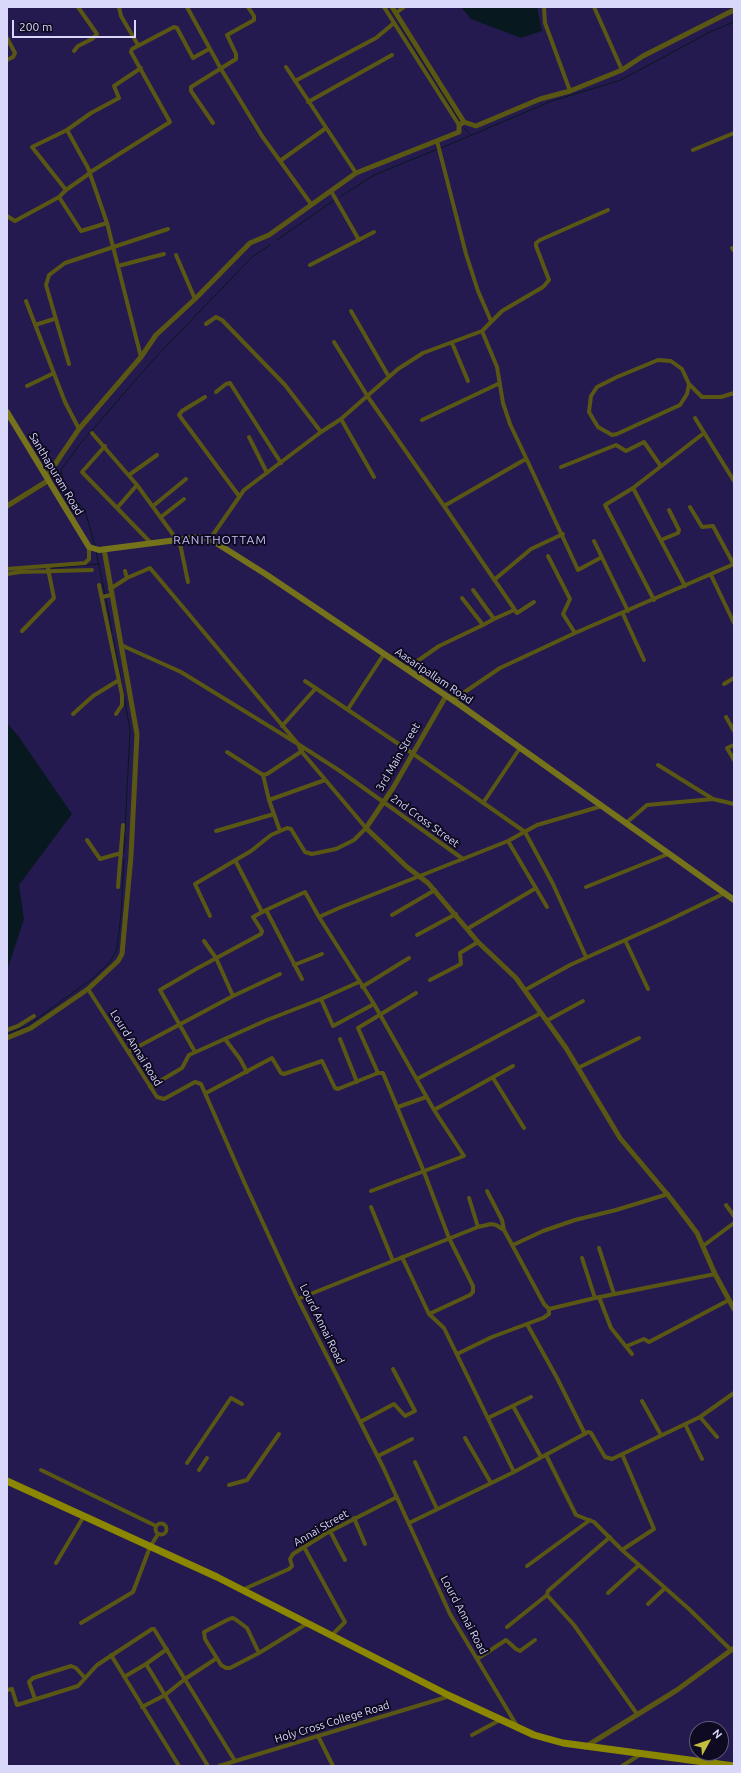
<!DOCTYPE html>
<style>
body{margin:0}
#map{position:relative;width:741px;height:1773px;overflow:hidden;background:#251a4f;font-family:Ubuntu,sans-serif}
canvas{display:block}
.frame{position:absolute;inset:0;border:8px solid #dad8fa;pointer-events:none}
.north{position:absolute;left:689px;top:1721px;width:40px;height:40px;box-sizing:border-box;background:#0e0a21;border:1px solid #605c78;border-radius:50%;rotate:50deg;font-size:11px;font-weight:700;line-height:16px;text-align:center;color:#dad8fa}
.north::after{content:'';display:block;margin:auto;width:14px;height:18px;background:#c1be40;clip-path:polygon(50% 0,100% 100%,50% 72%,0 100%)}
.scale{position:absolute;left:12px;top:20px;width:124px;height:18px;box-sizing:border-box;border:2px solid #dad8fa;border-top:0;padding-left:5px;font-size:12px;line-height:14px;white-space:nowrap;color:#dad8fa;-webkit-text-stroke:3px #0e0a21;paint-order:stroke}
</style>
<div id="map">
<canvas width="741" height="1773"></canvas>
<div class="frame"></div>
<div class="north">N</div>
<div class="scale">200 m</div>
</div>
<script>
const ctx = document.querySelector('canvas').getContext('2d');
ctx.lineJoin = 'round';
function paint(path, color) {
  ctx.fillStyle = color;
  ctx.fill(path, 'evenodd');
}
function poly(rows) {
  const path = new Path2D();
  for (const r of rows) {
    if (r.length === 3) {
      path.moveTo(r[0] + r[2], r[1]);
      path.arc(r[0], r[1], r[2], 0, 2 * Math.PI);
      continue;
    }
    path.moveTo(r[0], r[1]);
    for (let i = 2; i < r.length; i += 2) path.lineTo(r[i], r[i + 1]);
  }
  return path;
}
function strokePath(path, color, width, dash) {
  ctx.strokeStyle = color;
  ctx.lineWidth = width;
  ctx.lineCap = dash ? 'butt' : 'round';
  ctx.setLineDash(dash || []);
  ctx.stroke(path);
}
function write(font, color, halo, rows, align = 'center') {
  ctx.font = font + ' Ubuntu,sans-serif';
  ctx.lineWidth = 4;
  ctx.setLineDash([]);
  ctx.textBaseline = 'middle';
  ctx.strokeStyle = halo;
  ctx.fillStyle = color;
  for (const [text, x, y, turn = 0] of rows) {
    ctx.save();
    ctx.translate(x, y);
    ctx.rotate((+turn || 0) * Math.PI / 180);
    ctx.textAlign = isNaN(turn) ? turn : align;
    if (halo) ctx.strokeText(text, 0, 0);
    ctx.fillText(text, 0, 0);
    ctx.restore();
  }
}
paint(poly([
 [461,7,537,7,542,31,521,38,471,19],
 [7,723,19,737,72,814,19,885,24,919,7,971]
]), '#08181f');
strokePath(poly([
 [389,7,460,121],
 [464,128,470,134],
 [441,148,552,101,621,80,710,32,734,22],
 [340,197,374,175,438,149],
 [277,240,333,201],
 [95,546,85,510,65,490,61,470,80,444,152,361,252,257,270,245],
 [96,551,105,594],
 [52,568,99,564],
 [106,599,112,632],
 [113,637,130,730,124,853],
 [7,1034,27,1026,93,978,110,962,117,949,121,914,124,858]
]), '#08181f', 1);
strokePath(poly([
 [119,7,121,16,138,45],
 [187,7,221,69,262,136,311,204],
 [384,7,459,125],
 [544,7,545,23,570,91],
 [594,7,622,70],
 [396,13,404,7],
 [7,38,15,53,13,57,7,60],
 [74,51,78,46,92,39,97,34,78,7],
 [286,67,356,173],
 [141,68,114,86,119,98,91,113,67,130,88,168,107,223,141,357],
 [295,81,376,38,394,23],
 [308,102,392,55],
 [213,123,191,91,191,87,236,59,236,54,227,35,254,20,254,16,248,7],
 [437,141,466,254,478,291,491,321],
 [693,150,734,133],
 [280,161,326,128],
 [89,173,170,122,131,52,132,49,174,27,177,28,193,58,209,49],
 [66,190,90,173],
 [331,191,359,240],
 [59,197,81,231,107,223],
 [7,216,15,221,59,197,66,190,32,147,67,130],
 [732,248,734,251],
 [176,255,195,299],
 [310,265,374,232],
 [118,266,164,254],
 [26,301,65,402,79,429],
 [351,311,389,377],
 [206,324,216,317,222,320,285,385,321,432],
 [35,325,54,319],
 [482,331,497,367,503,403,510,424,527,460],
 [334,342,368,397,444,506,524,460,527,460,578,570,602,557],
 [452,343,468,381],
 [69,364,46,285,49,275,65,263,168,229],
 [689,384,687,394,680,405,617,434,612,435,598,427,589,412,591,396,597,387,617,377,658,360,671,361,682,369,689,384,702,397,721,397,734,393],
 [27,386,54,373],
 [216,392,226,384,230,383,281,463],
 [205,397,182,411,179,415,239,496],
 [695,418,734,481],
 [341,419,374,477],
 [422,420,500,383],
 [92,433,137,485,177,540],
 [249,437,267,473],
 [105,446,82,472,151,543],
 [561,467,616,445,626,451,644,442,660,465],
 [129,475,157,455],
 [633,488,685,586],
 [153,506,186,479],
 [444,506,517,613,534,602],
 [690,507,702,527,713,526,734,565],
 [117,508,137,485],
 [161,517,184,499],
 [179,539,188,582],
 [210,539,244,490,321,432,341,419,398,369,423,353,482,331,502,311,543,287,549,280,536,246,536,243,540,240,608,210],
 [661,540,678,533,679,530,669,510],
 [594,541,628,611],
 [548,556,570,599,563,614,575,633],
 [7,569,85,563,89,559,89,547],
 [125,571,127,578,150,568,298,744,340,771,463,859],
 [7,574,20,572,92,570],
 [711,575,734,623],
 [494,580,531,549,563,534],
 [99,585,122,695,122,705,116,714],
 [110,589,127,578],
 [473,590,494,619,514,610],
 [102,597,111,595],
 [654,600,605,505,633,488,704,433],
 [623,614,644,660],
 [483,625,494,619],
 [22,631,54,598,48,569],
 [121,645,181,672,298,744,301,751,366,828,354,840,336,849,312,854,305,852,291,829,287,828,271,835,251,851,195,884,210,916],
 [406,669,439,646,483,625,462,598],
 [305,681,412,753,525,832,553,884,586,957],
 [724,684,734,678],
 [453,700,500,668,575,633,734,564],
 [348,709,384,654],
 [73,714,93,696,119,680],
 [726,717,734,731],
 [282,726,316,688],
 [734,745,727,748,734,760],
 [227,752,263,775,267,774,302,751],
 [658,765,713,799,734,804],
 [263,775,269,800,325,780],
 [269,800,280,831],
 [483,803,520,748],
 [626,823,647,805,713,799],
 [216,831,274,814],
 [87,840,100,859,121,853],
 [508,841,547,907],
 [235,860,262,912],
 [118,887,123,825],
 [586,887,668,854],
 [266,910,302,979],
 [392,915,435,890],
 [467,929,536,888],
 [417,935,456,914],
 [625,940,648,989],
 [204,941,216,958,233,996,280,974],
 [294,965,322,954],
 [430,980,461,964,460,953,478,942],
 [362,987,409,958],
 [88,989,157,1097,164,1099,195,1082,201,1084,245,1184,298,1299,383,1467,450,1614,517,1726],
 [525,990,570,965,665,922,723,894],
 [321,999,359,982],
 [548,1020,583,1001],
 [7,1030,18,1026,34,1016],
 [225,1039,240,1059,247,1072],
 [340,1039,357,1082],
 [128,1052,233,996],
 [195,1052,160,990,196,969,261,934,262,931,253,917,266,910,305,892,319,917],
 [578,1068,639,1038],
 [378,1073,358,1028,416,993],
 [493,1078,524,1128],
 [417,1079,541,1013],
 [150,1087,182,1068,189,1055,267,1020,321,999,333,1026,374,1004,319,917,339,908,508,841,537,825,602,806],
 [206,1093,272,1058,281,1073,284,1074,322,1061,335,1088,338,1089,378,1073,383,1073,424,1172,449,1238,473,1286,473,1292,470,1295,429,1314],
 [398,1107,426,1097],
 [434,1110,513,1066],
 [371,1191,464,1156,434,1110,374,1004],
 [487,1191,502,1220,504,1230],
 [469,1198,478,1227],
 [726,1205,734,1216],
 [371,1207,393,1261],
 [513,1245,543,1231,575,1220,616,1210,668,1194],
 [703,1246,734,1223],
 [599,1248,614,1294],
 [402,1257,429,1314,444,1328,514,1472],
 [582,1258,595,1298],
 [599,1297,611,1328,632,1354],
 [298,1299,478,1227,491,1224,496,1225,504,1230,544,1304,549,1309,595,1298,715,1274],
 [527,1324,557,1378,585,1434],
 [627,1346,644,1339,649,1342,729,1300],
 [457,1354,492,1337,543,1318,549,1314,549,1309],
 [642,1401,661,1435],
 [513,1406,541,1457],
 [700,1417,717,1437],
 [488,1418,531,1397],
 [360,1422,394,1404,405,1416,415,1411,393,1369],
 [685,1424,702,1459],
 [465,1438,491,1483],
 [546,1455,576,1515,594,1522,622,1550,689,1609,731,1650],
 [378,1456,412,1439],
 [415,1462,437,1509],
 [187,1463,231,1398,242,1404],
 [41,1470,156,1526],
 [199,1470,207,1458],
 [229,1485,247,1480,279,1434],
 [354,1518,365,1544],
 [409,1523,514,1472,588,1432,591,1433,605,1457,612,1459,700,1417,734,1393],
 [161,1529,5.5],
 [330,1531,345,1560],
 [610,1537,548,1591,547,1595,574,1625,637,1714],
 [304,1547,345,1622,332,1635],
 [622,1550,654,1529,622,1454],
 [56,1563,84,1516],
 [527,1566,590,1520],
 [242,1590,289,1569,292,1566,290,1559,293,1554,325,1534,397,1497],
 [608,1593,639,1565],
 [648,1604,664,1589],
 [81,1623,133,1592,150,1547,158,1534],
 [507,1627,547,1595],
 [259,1653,247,1628,235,1619,232,1618,227,1620,204,1632,205,1639,221,1665,226,1668,230,1668,259,1653,308,1623],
 [111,1655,179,1766],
 [477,1659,506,1640,516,1649,520,1651,535,1640],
 [146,1664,208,1766],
 [124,1677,146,1664,167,1649],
 [7,1690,12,1689,17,1705,78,1686,97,1665,152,1629,154,1629,235,1761],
 [35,1699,29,1682,33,1678,71,1666,76,1668,85,1678],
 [142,1707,165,1695,185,1679,217,1658],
 [472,1735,500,1720],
 [318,1736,333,1766],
 [219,1766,450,1696],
 [622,1766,641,1754]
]), '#595713', 4);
strokePath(poly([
 [392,7,464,122],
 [47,476,79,429,141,357,156,335,195,299,250,243,269,235,356,173,459,132,459,125,464,122,476,126,540,99,570,91,622,70,643,56,734,10],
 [7,506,49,480],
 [446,696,393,788,366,828,407,867,428,883,478,942,516,978,566,1048,620,1138,672,1200,697,1233,715,1274,734,1309],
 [7,1038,31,1028,88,989,118,961,122,954,131,856,137,734,104,549],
 [585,1747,677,1690,734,1648]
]), '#595713', 5);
strokePath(poly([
 [7,412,89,547,99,550,200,537,210,539,267,575,460,705,734,900]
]), '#75721c', 6);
strokePath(poly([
 [7,1481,217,1577,450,1696,534,1735,563,1743,734,1766]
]), '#8b8700', 7);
write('11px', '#dad8fa', '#0e0a21', [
 ["Santhapuram Road",56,474,59],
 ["Aasaripallam Road",434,676,34],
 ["3rd Main Street",398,757,-60],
 ["2nd Cross Street",425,821,36],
 ["Lourd Annai Road",136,1048,58],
 ["Lourd Annai Road",322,1324,64],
 ["Annai Street",321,1528,-30],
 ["Lourd Annai Road",464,1615,62],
 ["Holy Cross College Road",332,1722,-17]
]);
ctx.letterSpacing = '1px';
write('12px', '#c4c0f6', '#0e0a21', [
 ["RANITHOTTAM",220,540]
]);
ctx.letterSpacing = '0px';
</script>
